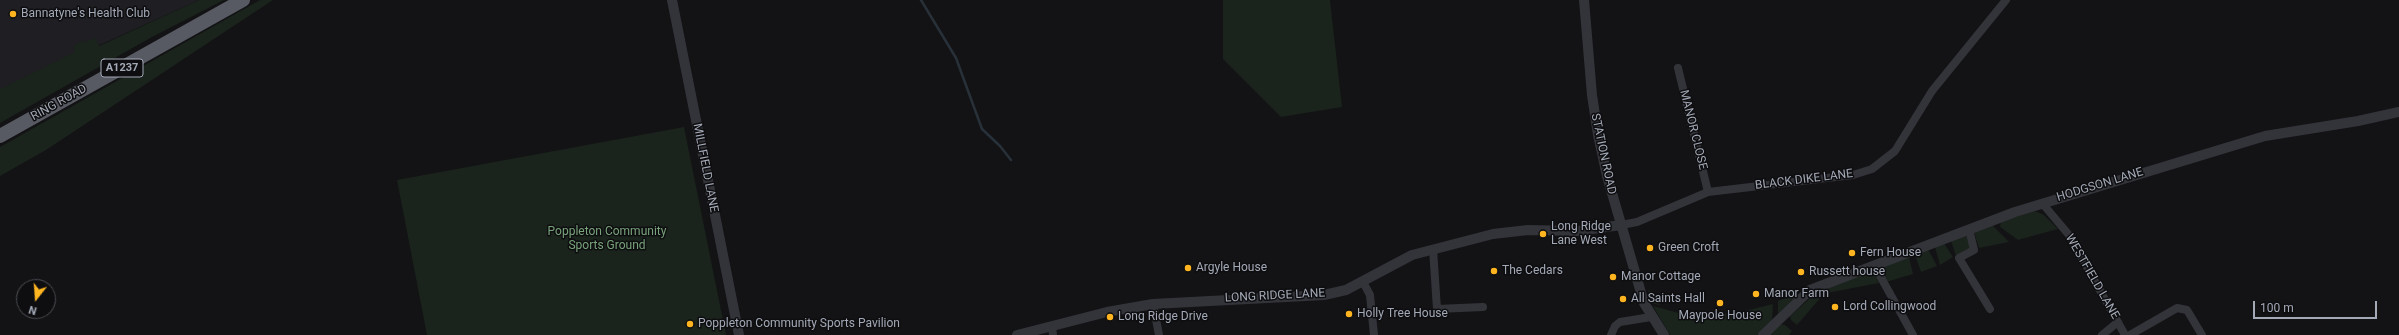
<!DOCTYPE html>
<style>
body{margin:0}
#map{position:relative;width:2399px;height:335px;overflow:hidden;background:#131315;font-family:Roboto,sans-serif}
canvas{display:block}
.north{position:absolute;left:16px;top:279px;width:40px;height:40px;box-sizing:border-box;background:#0e0e10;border:1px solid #4a4c52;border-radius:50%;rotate:197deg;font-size:11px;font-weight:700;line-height:16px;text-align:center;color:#a3a9b6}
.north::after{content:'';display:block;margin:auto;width:14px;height:18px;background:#ffb520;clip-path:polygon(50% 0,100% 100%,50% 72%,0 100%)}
.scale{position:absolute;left:2253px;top:301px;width:124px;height:18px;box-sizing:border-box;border:2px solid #a3a9b6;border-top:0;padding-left:5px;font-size:12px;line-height:14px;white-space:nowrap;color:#a3a9b6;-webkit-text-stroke:3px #0e0e10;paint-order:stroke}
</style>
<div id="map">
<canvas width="2399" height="335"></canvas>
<div class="north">N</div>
<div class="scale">100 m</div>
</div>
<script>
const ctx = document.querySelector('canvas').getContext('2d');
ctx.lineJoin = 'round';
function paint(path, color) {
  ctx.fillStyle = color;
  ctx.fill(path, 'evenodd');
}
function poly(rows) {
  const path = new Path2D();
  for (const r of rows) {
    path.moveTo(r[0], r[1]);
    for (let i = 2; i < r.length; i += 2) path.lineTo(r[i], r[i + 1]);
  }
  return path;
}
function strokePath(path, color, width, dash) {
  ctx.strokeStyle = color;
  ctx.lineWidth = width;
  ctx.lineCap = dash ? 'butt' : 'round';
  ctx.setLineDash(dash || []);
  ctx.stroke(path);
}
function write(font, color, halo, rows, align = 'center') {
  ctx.font = font + ' Roboto,sans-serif';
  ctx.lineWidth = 3;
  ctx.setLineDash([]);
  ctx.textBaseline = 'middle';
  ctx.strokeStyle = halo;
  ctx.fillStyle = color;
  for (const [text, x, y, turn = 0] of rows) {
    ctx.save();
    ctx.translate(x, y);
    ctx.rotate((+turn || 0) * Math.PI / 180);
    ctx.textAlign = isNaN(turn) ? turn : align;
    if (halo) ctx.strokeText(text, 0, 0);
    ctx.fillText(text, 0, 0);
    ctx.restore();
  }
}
paint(poly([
 [0,0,199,0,0,90]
]), '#1f1e22');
paint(poly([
 [199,0,224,0,152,37,0,123,0,89,75,52,73,47,81,41,87,42,95,38,99,46],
 [260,0,273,0,46,150,0,176,0,147],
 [1223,0,1330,0,1342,107,1281,117,1223,59],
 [684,127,726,335,427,335,397,180],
 [2035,211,2044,215,2058,229,2018,240,2000,227,2001,221],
 [1992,225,2009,242,1979,248,1974,232],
 [1966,235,1971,248,1956,256,1951,241],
 [1944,243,1953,257,1940,265,1935,247],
 [1928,249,1937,266,1921,272,1915,255],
 [1909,257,1913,274,1886,282,1881,272,1883,267],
 [1870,271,1874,274,1879,283,1827,293,1826,288],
 [1648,290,1652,292,1660,304,1659,305,1651,303],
 [1817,292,1821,292,1822,296,1797,325,1791,320,1790,316],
 [1798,293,1798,295,1778,314,1778,301],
 [1773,304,1772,321,1757,335,1670,335,1653,306,1686,315,1712,315,1741,312],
 [1780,324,1785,325,1792,331,1789,335,1768,335]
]), '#1a231c');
strokePath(poly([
 [921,0,956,58,982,129,1000,146,1011,160]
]), '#283139', 2.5);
strokePath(poly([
 [1678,68,1708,192],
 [2042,203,2069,235,2125,335],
 [1621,225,1637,222,1708,192,1853,175,1872,169,1895,151,1932,91,2006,0],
 [1969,229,1974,250,1959,258,1990,309],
 [1433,249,1437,309,1483,307],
 [1874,265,1913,335],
 [1363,282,1370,295,1374,335],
 [1153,304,1159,335],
 [1052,326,1053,335],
 [1611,335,1615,326,1620,322,1651,317],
 [2102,335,2118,322],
 [2130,335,2177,308,2187,310,2202,335]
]), '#33343a', 8);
strokePath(poly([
 [672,0,739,335],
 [1584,0,1592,95,1598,135,1607,176,1644,303,1664,335],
 [1017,335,1107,312,1153,304,1324,295,1346,290,1412,255,1493,234,1528,230,1578,231,1621,225],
 [1763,335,1810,290,2015,212,2265,136,2358,121,2399,112]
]), '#33343a', 10);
strokePath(poly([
 [0,136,243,0]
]), '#575a62', 14);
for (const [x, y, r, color] of [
 [13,14,4,"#ffb520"],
 [1543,234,4,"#ffb520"],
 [1650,248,4,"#ffb520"],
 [1852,253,4,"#ffb520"],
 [1188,268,4,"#ffb520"],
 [1494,271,4,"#ffb520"],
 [1801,272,4,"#ffb520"],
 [1613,277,4,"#ffb520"],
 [1756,294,4,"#ffb520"],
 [1623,299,4,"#ffb520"],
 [1720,303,4,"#ffb520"],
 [1835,307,4,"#ffb520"],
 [1349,314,4,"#ffb520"],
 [1110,317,4,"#ffb520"],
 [690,324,4,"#ffb520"]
]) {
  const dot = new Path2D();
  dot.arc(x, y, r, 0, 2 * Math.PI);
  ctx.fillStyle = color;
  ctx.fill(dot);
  strokePath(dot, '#0e0e10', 1.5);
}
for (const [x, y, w] of [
 [122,68,42]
]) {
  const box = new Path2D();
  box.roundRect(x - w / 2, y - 9, w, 18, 3);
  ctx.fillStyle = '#0e0e10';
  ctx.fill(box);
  strokePath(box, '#a3a9b6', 1);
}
write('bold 11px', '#a3a9b6', null, [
 ["A1237",122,68]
]);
write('12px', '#a3a9b6', '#0e0e10', [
 ["Bannatyne's Health Club",21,14],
 ["Long Ridge",1551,227],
 ["Lane West",1551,241],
 ["Green Croft",1658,248],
 ["Fern House",1860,253],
 ["Argyle House",1196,268],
 ["The Cedars",1502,271],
 ["Russett house",1809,272],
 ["Manor Cottage",1621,277],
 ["Manor Farm",1764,294],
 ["All Saints Hall",1631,299],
 ["Lord Collingwood",1843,307],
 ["Holly Tree House",1357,314],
 ["Maypole House",1720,316,"center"],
 ["Long Ridge Drive",1118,317],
 ["Poppleton Community Sports Pavilion",698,324]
], 'left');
write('12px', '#a3a9b6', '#0e0e10', [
 ["RING ROAD",59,103,-29],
 ["MANOR CLOSE",1693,130,76],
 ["STATION ROAD",1603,154,78],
 ["MILLFIELD LANE",705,168,79],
 ["BLACK DIKE LANE",1804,180,-7],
 ["HODGSON LANE",2100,185,-17],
 ["WESTFIELD LANE",2092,277,60],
 ["LONG RIDGE LANE",1275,296,-3]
]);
write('12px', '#78a37b', '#0e0e10', [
 ["Poppleton Community",607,232],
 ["Sports Ground",607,246]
]);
</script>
